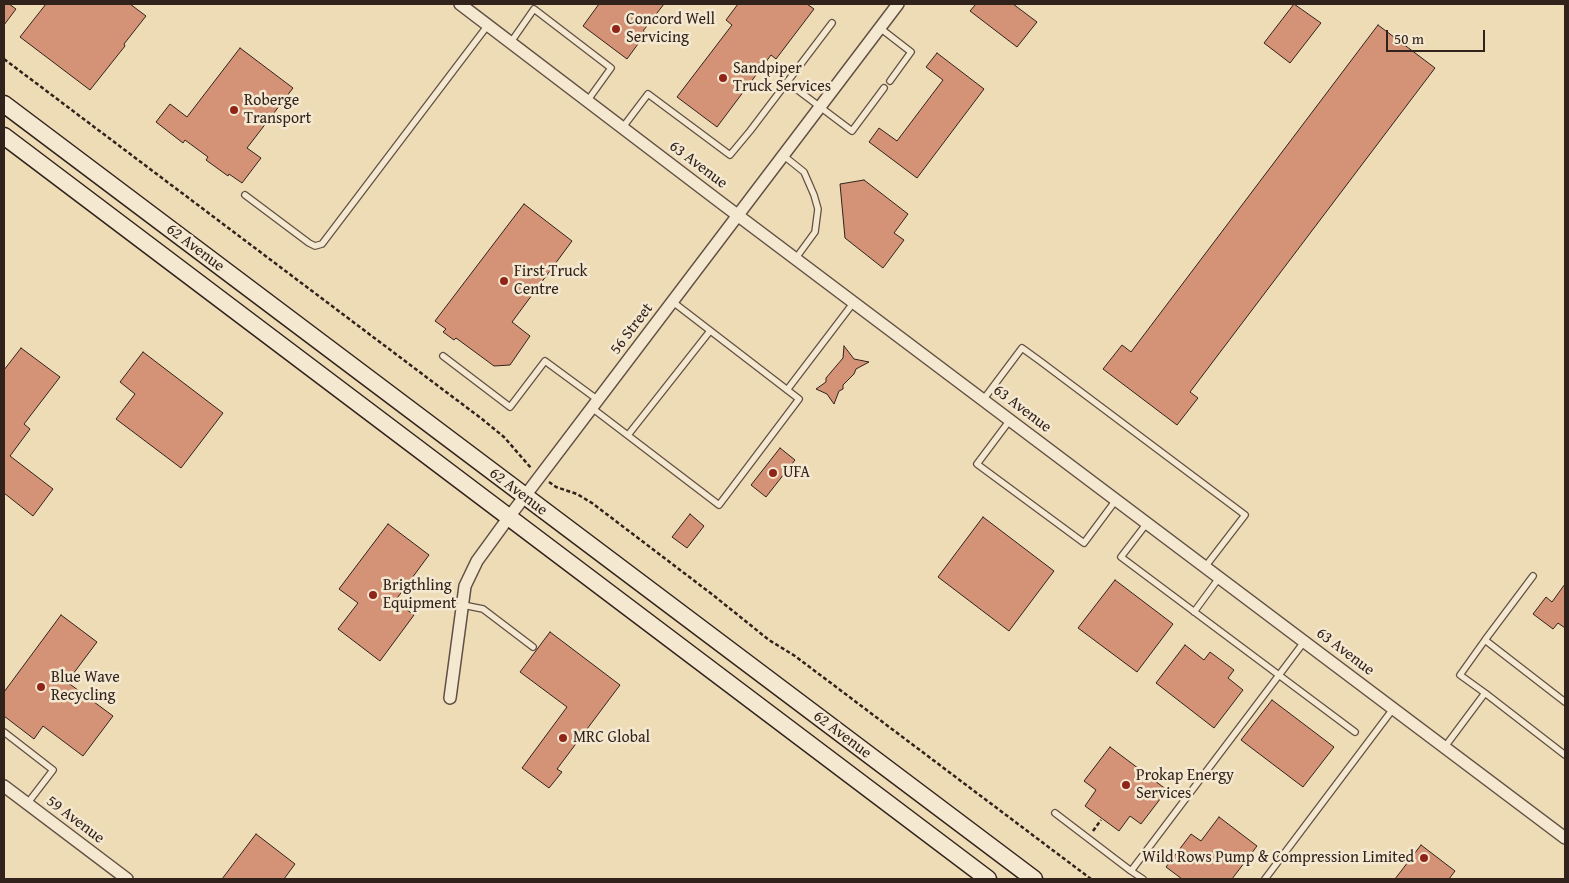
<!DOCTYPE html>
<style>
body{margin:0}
#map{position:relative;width:1569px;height:883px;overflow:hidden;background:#eedcb7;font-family:"Gentium Book Plus",serif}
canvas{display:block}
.frame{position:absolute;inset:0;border:5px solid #32221c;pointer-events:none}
.scale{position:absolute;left:1386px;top:30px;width:99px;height:22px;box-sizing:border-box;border:2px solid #32221c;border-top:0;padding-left:6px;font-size:15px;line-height:18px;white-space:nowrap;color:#32221c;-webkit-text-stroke:4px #f4e8d0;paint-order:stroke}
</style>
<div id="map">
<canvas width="1569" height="883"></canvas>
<div class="frame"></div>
<div class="scale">50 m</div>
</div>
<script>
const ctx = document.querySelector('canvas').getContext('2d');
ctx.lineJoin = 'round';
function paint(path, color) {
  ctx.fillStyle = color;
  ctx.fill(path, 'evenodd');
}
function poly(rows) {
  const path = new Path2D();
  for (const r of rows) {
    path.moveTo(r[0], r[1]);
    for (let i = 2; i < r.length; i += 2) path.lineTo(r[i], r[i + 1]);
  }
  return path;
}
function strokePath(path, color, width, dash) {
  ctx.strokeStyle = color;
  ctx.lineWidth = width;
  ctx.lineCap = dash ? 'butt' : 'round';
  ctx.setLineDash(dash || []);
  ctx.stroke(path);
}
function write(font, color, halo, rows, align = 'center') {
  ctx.font = font + ' "Gentium Book Plus",serif';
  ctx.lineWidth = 5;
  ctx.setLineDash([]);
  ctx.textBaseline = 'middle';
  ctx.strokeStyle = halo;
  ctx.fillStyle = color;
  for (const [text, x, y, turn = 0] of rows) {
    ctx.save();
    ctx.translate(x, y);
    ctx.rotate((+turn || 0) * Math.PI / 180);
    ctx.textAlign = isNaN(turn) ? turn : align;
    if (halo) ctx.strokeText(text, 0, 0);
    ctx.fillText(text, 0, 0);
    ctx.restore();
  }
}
const building = poly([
 [4,4,9,4,16,9,4,25,4,4],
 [46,4,130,4,146,16,124,44,125,46,90,90,20,37,46,4],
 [599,4,664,4,643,31,646,33,627,59,583,26,599,4],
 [738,4,807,4,814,9,776,59,771,55,717,127,677,97,732,25,726,20,738,4],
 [976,4,1013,4,1037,22,1017,47,970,11,976,4],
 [1294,4,1321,23,1290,63,1264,43,1294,4],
 [1378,25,1435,68,1190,392,1198,398,1177,425,1103,369,1122,345,1131,352,1378,25],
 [240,48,293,88,247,148,261,158,242,183,229,174,228,176,206,160,208,157,185,140,183,143,156,122,170,104,187,117,240,48],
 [937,53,984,89,917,178,869,142,879,128,897,141,943,80,926,67,937,53],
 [864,180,908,214,894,233,904,240,883,268,845,238,840,184,864,180],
 [524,204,572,241,512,322,530,336,510,365,494,366,456,338,454,340,443,332,446,329,435,321,524,204],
 [844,346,854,359,869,362,856,369,854,374,843,385,843,389,839,391,834,404,827,394,816,389,826,382,826,378,843,358,844,346],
 [21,348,60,377,24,424,30,429,10,456,53,489,33,516,4,493,4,370,21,348],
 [143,352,223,413,181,468,116,419,135,394,120,382,143,352],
 [780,448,795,460,766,497,751,485,780,448],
 [690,514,704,526,687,548,672,537,690,514],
 [983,517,1054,571,1009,631,938,577,983,517],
 [388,524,429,555,395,601,414,615,380,661,338,629,358,603,339,589,388,524],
 [1115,580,1173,624,1137,672,1078,628,1115,580],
 [1565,584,1565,628,1558,623,1553,629,1533,614,1546,597,1552,602,1565,584],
 [61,615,97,642,67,682,113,716,83,756,43,726,34,739,4,716,4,692,61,615],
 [550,632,620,685,557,769,562,772,549,788,522,768,567,707,520,672,550,632],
 [1185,645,1204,660,1210,652,1234,670,1228,678,1243,690,1214,728,1156,683,1185,645],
 [1272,700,1334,747,1303,787,1241,740,1272,700],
 [1110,747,1167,790,1141,824,1130,816,1119,831,1085,806,1096,790,1084,781,1110,747],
 [1219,817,1257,846,1232,879,1182,879,1166,867,1191,834,1201,841,1219,817],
 [256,834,295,864,284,879,222,879,256,834],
 [1421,845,1455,871,1449,879,1395,879,1421,845]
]);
paint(building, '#d49376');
strokePath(building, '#32221c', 1);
const lane = poly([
 [880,28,911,52,890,81],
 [511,42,534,9,611,68,588,100],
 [787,82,852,131,884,88],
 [623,127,648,94,730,155,750,131,832,23],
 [784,156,804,172,814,195,818,209,815,232,796,258],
 [245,195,309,243,315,246,322,244,488,25],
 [443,356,510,407,545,361,598,400],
 [787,390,854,302],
 [983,400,1022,348,1040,361,1245,515,1205,567],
 [592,408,719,505,799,399,673,302],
 [1010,420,977,464,1084,543,1116,500],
 [628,435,710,331],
 [1147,523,1121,557,1355,732],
 [1533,576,1485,640,1565,702],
 [463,605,483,609,533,647],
 [1194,612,1219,578],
 [1485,640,1460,675,1485,693],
 [4,732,53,770,27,804],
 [1444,748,1485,693,1565,755],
 [1055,813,1131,871,1304,642],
 [1131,871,1143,879],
 [1265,879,1393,709]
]);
const street = poly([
 [460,4,720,202,1565,838],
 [450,698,465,586,477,561,509,517,898,4],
 [4,786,127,879]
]);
const secondary = poly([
 [4,104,1034,879],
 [4,136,988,879]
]);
strokePath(lane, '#615043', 8);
strokePath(street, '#615043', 14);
strokePath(secondary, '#32221c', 19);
strokePath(poly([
 [4,59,482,419,504,437,531,468],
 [549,482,556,487,577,494,592,503,713,595,769,640,795,656,1091,879],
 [1093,831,1101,820]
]), '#32221c', 2.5, [4, 2.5]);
strokePath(lane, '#f4e8d0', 5.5);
strokePath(street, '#f4e8d0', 11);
strokePath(secondary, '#f4e8d0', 16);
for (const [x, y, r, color] of [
 [616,29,5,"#8f2418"],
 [723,78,5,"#8f2418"],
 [234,110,5,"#8f2418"],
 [504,281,5,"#8f2418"],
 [773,473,5,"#8f2418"],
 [373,595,5,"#8f2418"],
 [41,687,5,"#8f2418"],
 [563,738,5,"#8f2418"],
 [1126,785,5,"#8f2418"],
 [1424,858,5,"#8f2418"]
]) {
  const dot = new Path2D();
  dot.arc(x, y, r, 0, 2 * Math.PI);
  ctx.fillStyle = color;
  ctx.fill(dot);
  strokePath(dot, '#f4e8d0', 2);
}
write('16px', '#32221c', '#f4e8d0', [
 ["Concord Well",626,20],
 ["Servicing",626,38],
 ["Sandpiper",733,69],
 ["Truck Services",733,87],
 ["Roberge",244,101],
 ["Transport",244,119],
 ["First Truck",514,272],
 ["Centre",514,290],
 ["UFA",783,473],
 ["Brigthling",383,586],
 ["Equipment",383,604],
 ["Blue Wave",51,678],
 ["Recycling",51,696],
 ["MRC Global",573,738],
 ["Prokap Energy",1136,776],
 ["Services",1136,794],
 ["Wild Rows Pump & Compression Limited",1414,858,"right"]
], 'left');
write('16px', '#32221c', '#f4e8d0', [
 ["63 Avenue",698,165,37],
 ["62 Avenue",195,248,37],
 ["56 Street",632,329,-53],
 ["63 Avenue",1022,409,37],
 ["62 Avenue",518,492,37],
 ["63 Avenue",1345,652,37],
 ["62 Avenue",842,735,37],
 ["59 Avenue",75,820,37]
]);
</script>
